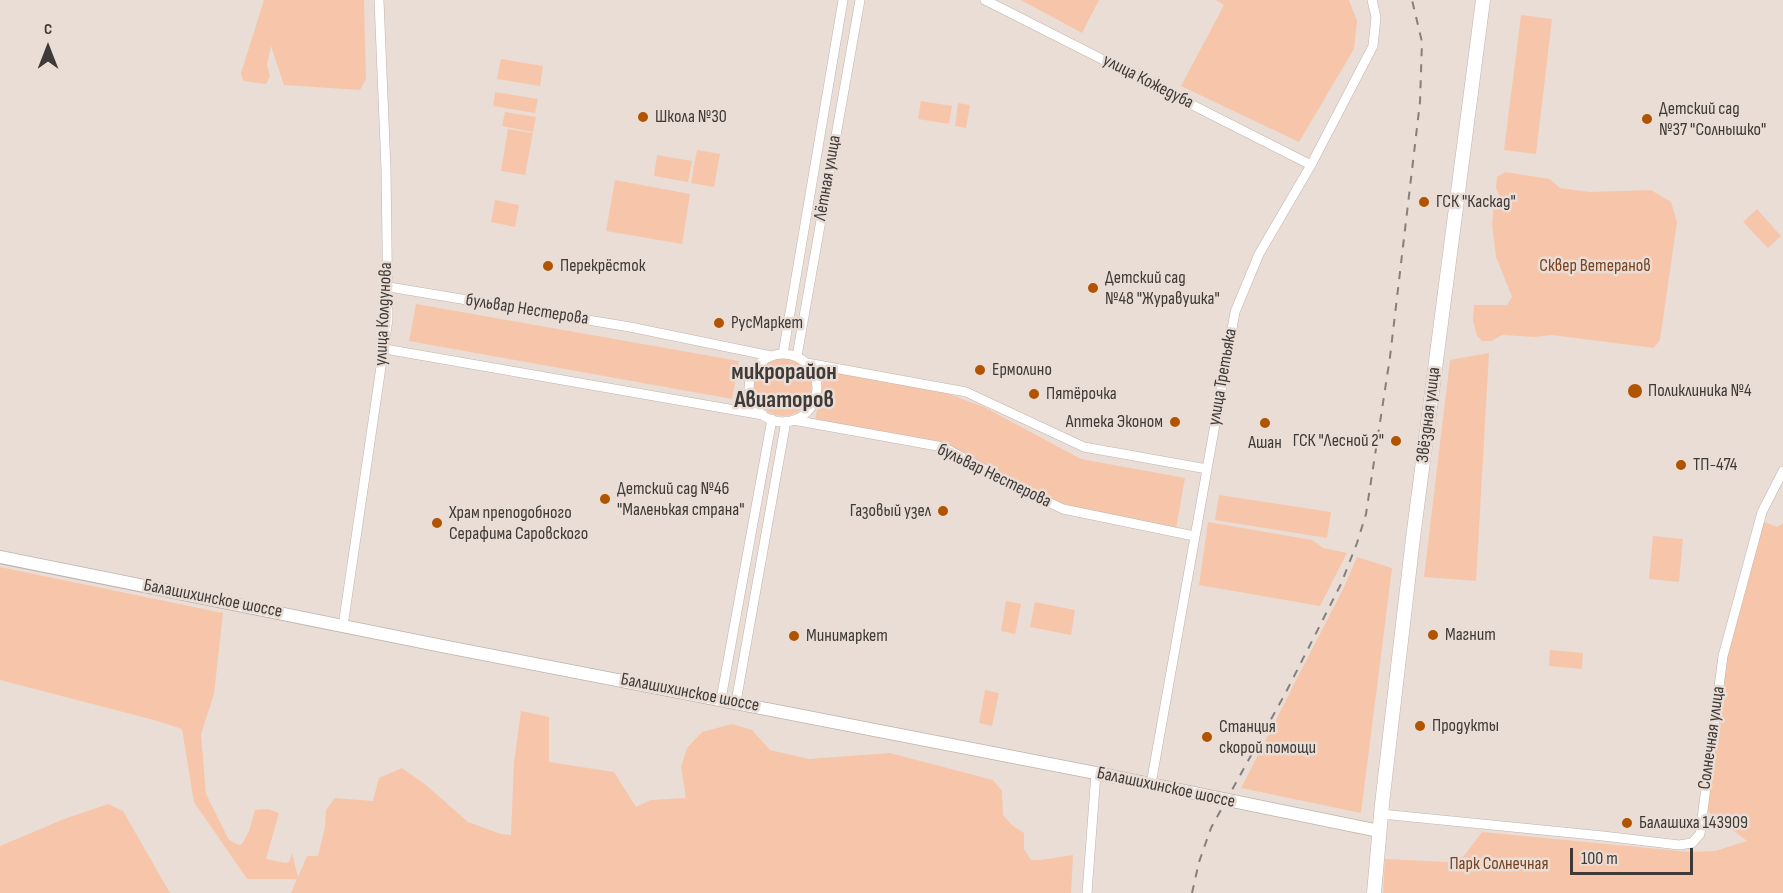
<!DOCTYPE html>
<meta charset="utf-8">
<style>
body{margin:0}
#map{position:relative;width:1783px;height:893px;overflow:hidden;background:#e9ddd6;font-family:"Sofia Sans Condensed",sans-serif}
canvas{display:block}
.north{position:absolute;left:18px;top:18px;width:60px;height:60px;-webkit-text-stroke:4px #e9ddd6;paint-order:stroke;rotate:0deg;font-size:16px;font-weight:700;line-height:24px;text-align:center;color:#3f3a37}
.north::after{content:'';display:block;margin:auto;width:21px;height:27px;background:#3f3a37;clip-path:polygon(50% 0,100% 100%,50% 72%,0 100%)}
.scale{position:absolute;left:1570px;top:848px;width:123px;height:27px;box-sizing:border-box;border:3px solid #3f3a37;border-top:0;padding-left:8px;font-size:18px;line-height:21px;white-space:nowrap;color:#3f3a37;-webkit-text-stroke:4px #e9ddd6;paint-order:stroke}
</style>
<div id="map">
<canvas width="1783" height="893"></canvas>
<div class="north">С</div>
<div class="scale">100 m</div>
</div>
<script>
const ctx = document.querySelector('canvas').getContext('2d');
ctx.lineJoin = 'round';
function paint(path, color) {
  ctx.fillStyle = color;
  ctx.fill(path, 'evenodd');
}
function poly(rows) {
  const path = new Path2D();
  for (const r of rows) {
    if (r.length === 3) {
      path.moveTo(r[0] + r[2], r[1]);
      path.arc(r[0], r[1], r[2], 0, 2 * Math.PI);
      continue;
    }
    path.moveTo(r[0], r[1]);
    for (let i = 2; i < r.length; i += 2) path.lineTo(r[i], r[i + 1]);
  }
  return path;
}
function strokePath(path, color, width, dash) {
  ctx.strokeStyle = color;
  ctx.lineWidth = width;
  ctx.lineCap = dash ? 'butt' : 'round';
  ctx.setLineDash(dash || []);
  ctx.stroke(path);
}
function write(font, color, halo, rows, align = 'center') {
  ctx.font = font + ' "Sofia Sans Condensed",sans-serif';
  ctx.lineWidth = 5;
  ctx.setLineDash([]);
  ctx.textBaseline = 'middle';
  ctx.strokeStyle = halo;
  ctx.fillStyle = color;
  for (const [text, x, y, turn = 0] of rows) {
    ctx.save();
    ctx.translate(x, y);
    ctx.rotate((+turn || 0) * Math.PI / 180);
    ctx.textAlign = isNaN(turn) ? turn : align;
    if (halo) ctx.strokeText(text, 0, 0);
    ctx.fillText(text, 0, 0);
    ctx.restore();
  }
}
paint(poly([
 [264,0,364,0,366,79,360,90,284,85,271,46,267,65,270,76,266,84,243,81,241,73],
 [1021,0,1099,0,1082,33],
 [1216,0,1349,0,1357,21,1354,49,1299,142,1181,86,1224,5],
 [1521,15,1552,19,1536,154,1504,150],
 [501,59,543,66,540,86,497,79],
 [495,92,538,99,535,113,493,106],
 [921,101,952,106,949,124,918,119],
 [958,103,970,105,966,128,955,126],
 [505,112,536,117,533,132,502,126],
 [508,129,533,133,525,175,501,171],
 [697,150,720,154,714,187,691,183],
 [657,155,692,161,688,182,654,176],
 [1505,172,1550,179,1560,188,1590,192,1651,190,1671,202,1677,222,1660,340,1654,348,1552,335,1535,337,1502,335,1491,341,1482,341,1477,336,1473,320,1474,305,1507,305,1512,297,1496,257,1492,225,1494,202,1499,195,1496,188,1497,177],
 [615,180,690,194,682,244,606,231],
 [495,200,519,205,515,227,491,222],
 [1757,209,1781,236,1768,248,1743,222],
 [416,304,739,361,732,399,409,341],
 [1489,353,1476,581,1424,577,1450,360],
 [783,387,29],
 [825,371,943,392,984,407,1081,459,1185,478,1176,529,1081,510,1056,503,943,442,815,420],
 [1219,495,1331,512,1327,538,1215,520],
 [1762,521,1777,527,1783,523,1783,893,1383,893,1385,859,1447,862,1464,856,1482,832,1690,852,1715,851,1747,841,1706,810,1727,656],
 [1208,522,1312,540,1323,548,1347,553,1320,606,1199,585],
 [1653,536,1683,539,1679,582,1649,579],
 [1357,557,1392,568,1361,813,1241,788,1344,587],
 [0,567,223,613,214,694,201,734,206,794,229,840,239,845,242,844,249,831,255,810,268,809,279,813,266,859,286,863,289,862,292,853,298,877,307,856,318,856,325,827,326,810,335,798,373,801,379,778,402,768,426,785,468,822,501,834,511,835,514,762,521,711,549,717,549,762,614,772,636,807,651,800,686,798,681,767,687,748,702,732,732,724,752,730,770,750,809,759,890,753,993,780,1002,791,1003,815,1013,826,1024,833,1024,849,1031,860,1041,860,1073,855,1071,893,291,893,297,879,247,879,194,802,182,729,154,720,0,680],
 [1006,601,1021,604,1015,634,1001,631],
 [1035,602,1075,610,1071,635,1030,627],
 [1550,650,1583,653,1582,669,1549,666],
 [985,690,999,693,992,726,979,723],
 [108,804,123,811,170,893,0,893,0,846,64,819]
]), '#f7c6aa');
const street = poly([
 [985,0,1311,165],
 [389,287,630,327,771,356],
 [385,349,763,415],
 [783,354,843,0],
 [783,388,34],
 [797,356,860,0],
 [807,363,966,392,1084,447,1207,469],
 [793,420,943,447,1023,490,1063,509,1194,536],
 [343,626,388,319,386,169,379,0],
 [721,699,772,419],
 [736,702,786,421],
 [1151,784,1235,312,1259,254,1311,165,1373,46,1376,17,1372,0],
 [1381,814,1603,836,1679,845,1692,843,1700,834,1723,656,1762,512,1783,471],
 [1087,893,1096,773]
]);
const secondary = poly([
 [0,557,442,646,1106,775,1379,831]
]);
const primary = poly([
 [1374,893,1382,804,1413,538,1483,0]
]);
strokePath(street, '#bfb3ad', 10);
strokePath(secondary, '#bfb3ad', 14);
strokePath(primary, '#bfb3ad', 15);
strokePath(street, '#fff', 9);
strokePath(secondary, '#fff', 12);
strokePath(primary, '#fff', 14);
strokePath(poly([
 [1192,893,1199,862,1211,828,1285,694,1341,584,1357,543,1366,514,1390,357,1420,102,1422,42,1412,0]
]), '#877f7b', 2, [8, 8]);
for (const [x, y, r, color] of [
 [643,117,6,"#b15400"],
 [1647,119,6,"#b15400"],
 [1424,202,6,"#b15400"],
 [548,266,6,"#b15400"],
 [1093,288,6,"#b15400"],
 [719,323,6,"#b15400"],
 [980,370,6,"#b15400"],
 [1635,391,8,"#b15400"],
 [1034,394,6,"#b15400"],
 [1175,422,6,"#b15400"],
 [1265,423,6,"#b15400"],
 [1396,441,6,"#b15400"],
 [1681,465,6,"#b15400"],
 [605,499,6,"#b15400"],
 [943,511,6,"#b15400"],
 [437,523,6,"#b15400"],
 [1433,635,6,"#b15400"],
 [794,636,6,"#b15400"],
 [1420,726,6,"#b15400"],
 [1207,737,6,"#b15400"],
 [1627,823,6,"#b15400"]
]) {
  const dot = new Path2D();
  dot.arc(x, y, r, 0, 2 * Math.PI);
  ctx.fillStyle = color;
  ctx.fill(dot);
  strokePath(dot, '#e9ddd6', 2);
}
write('18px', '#3f3a37', '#e9ddd6', [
 ["улица Кожедуба",1148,82,27],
 ["Лётная улица",828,178,-80],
 ["бульвар Нестерова",527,310,9],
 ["улица Колдунова",384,314,-87],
 ["улица Третьяка",1223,377,-80],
 ["Звёздная улица",1429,415,-83],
 ["бульвар Нестерова",994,476,26],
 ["Балашихинское шоссе",213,599,11],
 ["Балашихинское шоссе",690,693,11],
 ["Солнечная улица",1712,738,-82],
 ["Балашихинское шоссе",1166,788,12]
]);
write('18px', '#3f3a37', '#e9ddd6', [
 ["Детский сад",1659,109],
 ["№37 \"Солнышко\"",1659,130],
 ["Школа №30",655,117],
 ["ГСК \"Каскад\"",1436,202],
 ["Перекрёсток",560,266],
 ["Детский сад",1105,278],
 ["№48 \"Журавушка\"",1105,299],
 ["РусМаркет",731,323],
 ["Ермолино",992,370],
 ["Поликлиника №4",1648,391],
 ["Пятёрочка",1046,394],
 ["Аптека Эконом",1163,422,"right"],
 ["ГСК \"Лесной 2\"",1384,441,"right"],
 ["Ашан",1265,443,"center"],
 ["ТП-474",1693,465],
 ["Детский сад №46",617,489],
 ["\"Маленькая страна\"",617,510],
 ["Газовый узел",931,511,"right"],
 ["Храм преподобного",449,513],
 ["Серафима Саровского",449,534],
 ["Магнит",1445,635],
 ["Минимаркет",806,636],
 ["Продукты",1432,726],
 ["Станция",1219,727],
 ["скорой помощи",1219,748],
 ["Балашиха 143909",1639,823]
], 'left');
write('18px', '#794320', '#e9ddd6', [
 ["Сквер Ветеранов",1595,266],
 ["Парк Солнечная",1499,864]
]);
write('bold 24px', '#3f3a37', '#e9ddd6', [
 ["микрорайон",784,373],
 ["Авиаторов",784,401]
]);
</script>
